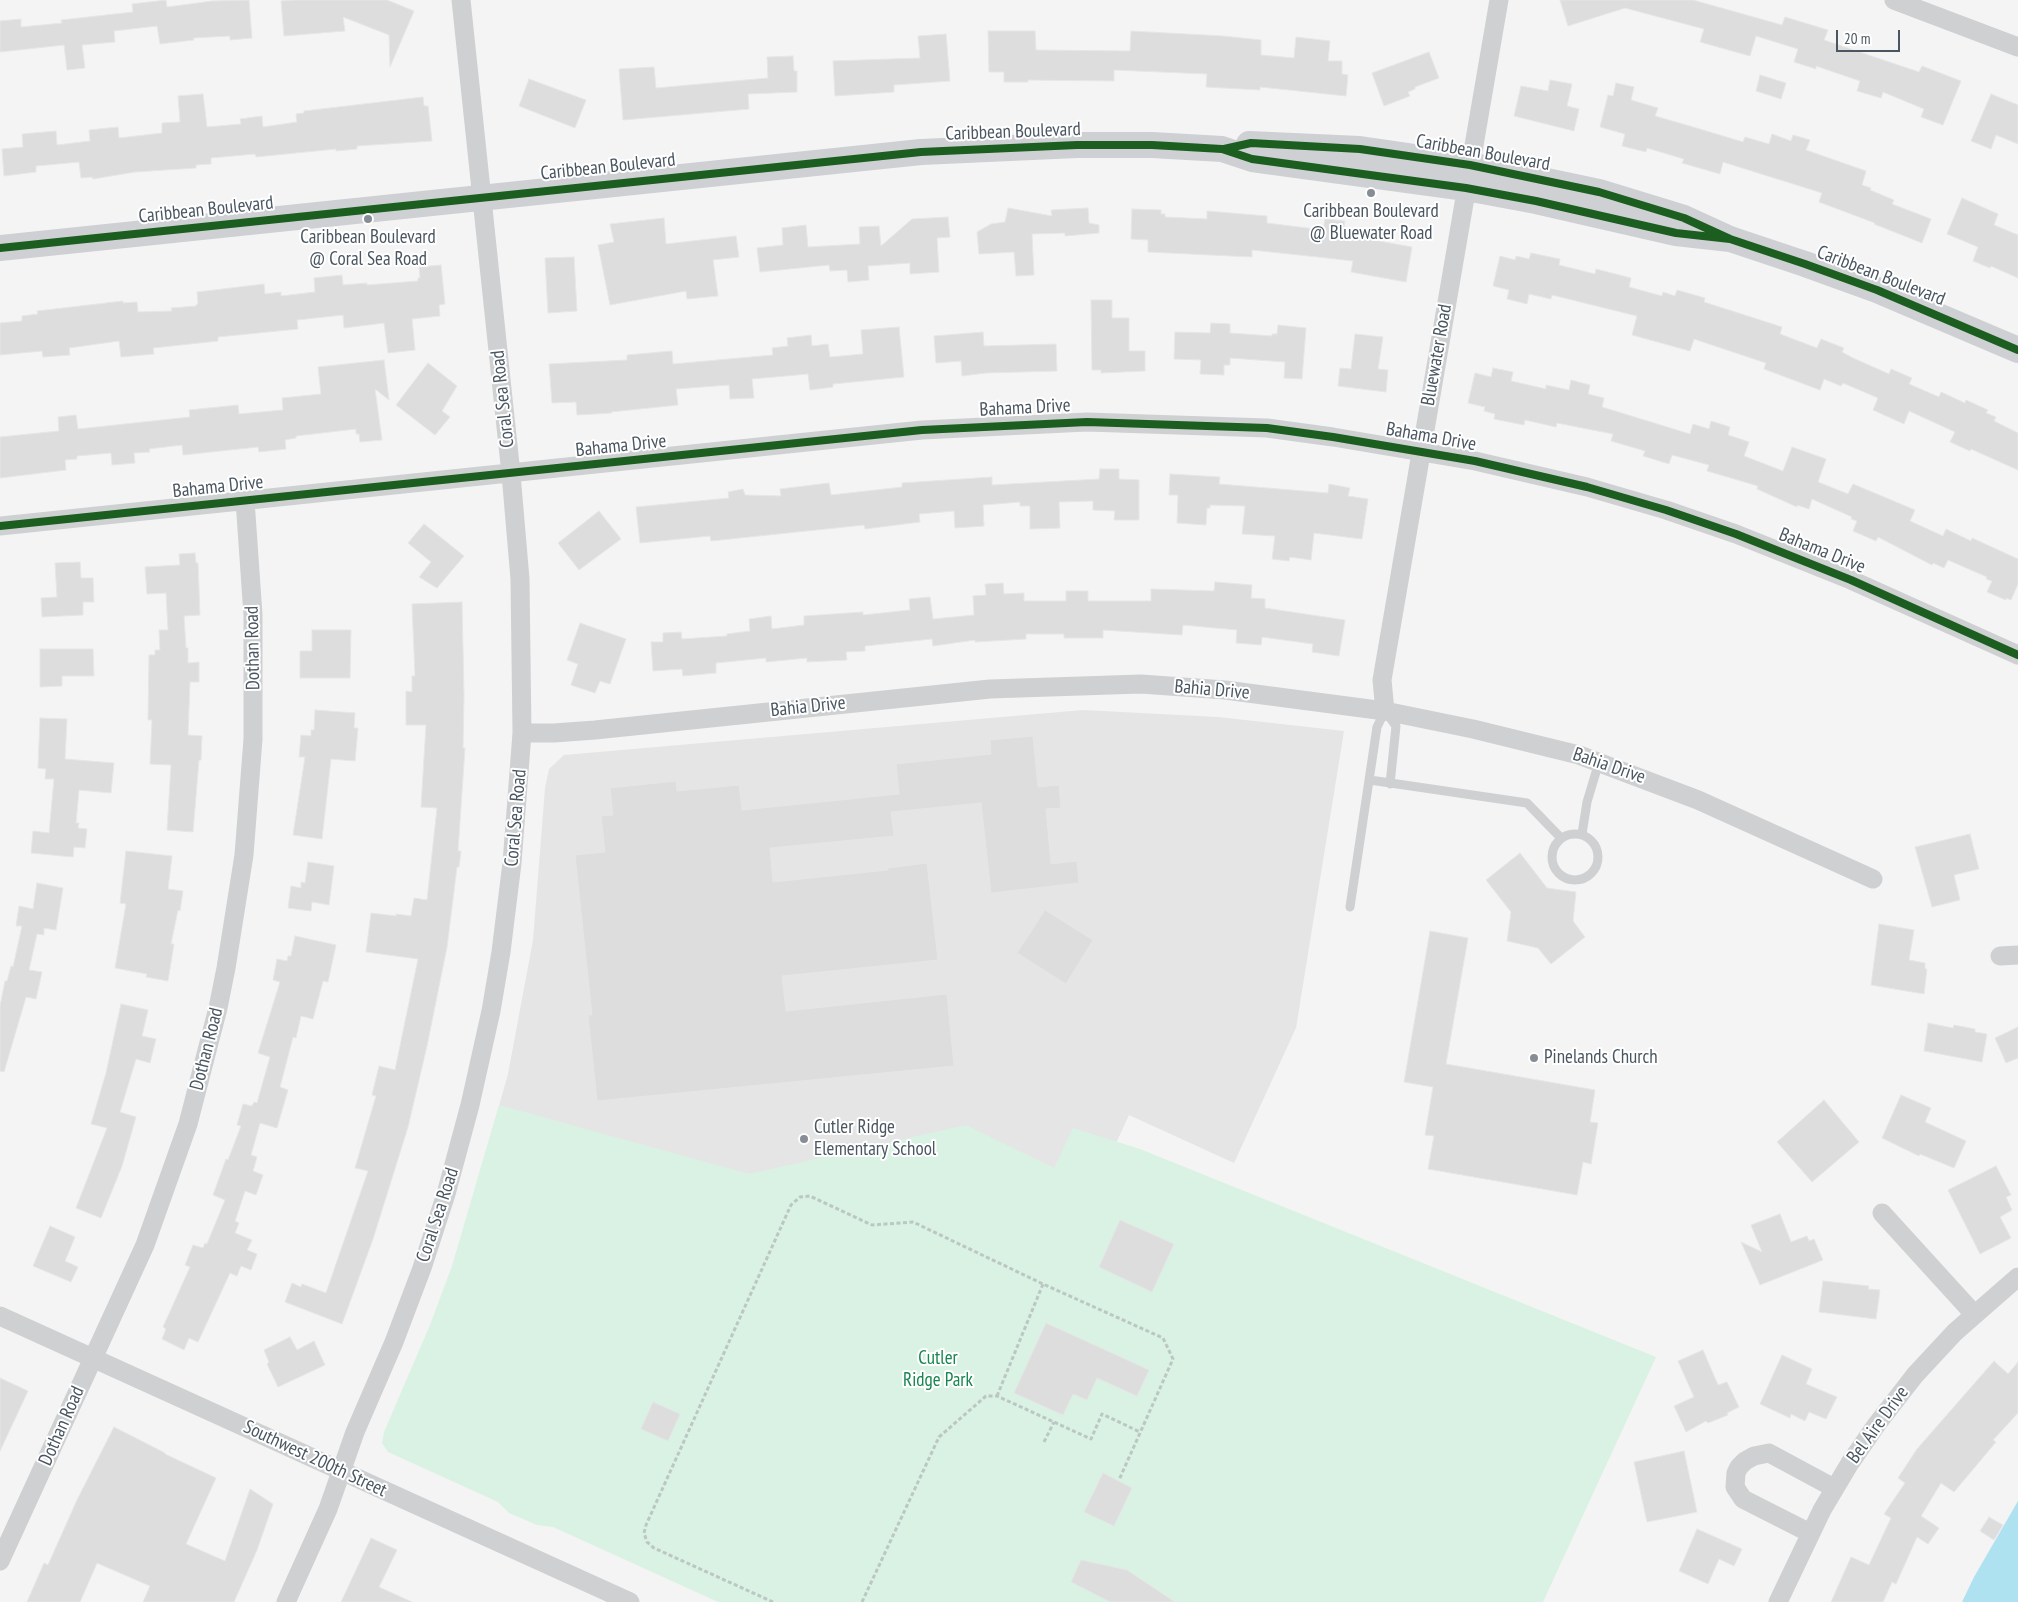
<!DOCTYPE html>
<style>
body{margin:0}
#map{position:relative;width:2018px;height:1602px;overflow:hidden;background:#f4f4f4;font-family:"PT Sans Narrow",sans-serif}
canvas{display:block}
.scale{position:absolute;left:1836px;top:30px;width:64px;height:22px;box-sizing:border-box;border:2px solid #4a5661;border-top:0;padding-left:6px;font-size:15px;line-height:18px;white-space:nowrap;color:#4a5661;-webkit-text-stroke:4px #fff;paint-order:stroke}
</style>
<div id="map">
<canvas width="2018" height="1602"></canvas>
<div class="scale">20 m</div>
</div>
<script>
const ctx = document.querySelector('canvas').getContext('2d');
ctx.lineJoin = 'round';
function paint(path, color) {
  ctx.fillStyle = color;
  ctx.fill(path, 'evenodd');
}
function poly(rows) {
  const path = new Path2D();
  for (const r of rows) {
    if (r.length === 3) {
      path.moveTo(r[0] + r[2], r[1]);
      path.arc(r[0], r[1], r[2], 0, 2 * Math.PI);
      continue;
    }
    path.moveTo(r[0], r[1]);
    for (let i = 2; i < r.length; i += 2) path.lineTo(r[i], r[i + 1]);
  }
  return path;
}
function strokePath(path, color, width, dash) {
  ctx.strokeStyle = color;
  ctx.lineWidth = width;
  ctx.lineCap = dash ? 'butt' : 'round';
  ctx.setLineDash(dash || []);
  ctx.stroke(path);
}
function write(font, color, halo, rows, align = 'center') {
  ctx.font = font + ' "PT Sans Narrow",sans-serif';
  ctx.lineWidth = 4;
  ctx.setLineDash([]);
  ctx.textBaseline = 'middle';
  ctx.strokeStyle = halo;
  ctx.fillStyle = color;
  for (const [text, x, y, turn = 0] of rows) {
    ctx.save();
    ctx.translate(x, y);
    ctx.rotate((+turn || 0) * Math.PI / 180);
    ctx.textAlign = isNaN(turn) ? turn : align;
    if (halo) ctx.strokeText(text, 0, 0);
    ctx.fillText(text, 0, 0);
    ctx.restore();
  }
}
paint(poly([
 [1083,710,1218,717,1344,731,1296,1028,1234,1163,1129,1115,905,1602,479,1177,508,1074,533,940,545,788,549,769,564,755]
]), '#e6e5e6');
paint(poly([
 [499,1105,749,1174,966,1125,1054,1168,1073,1128,1140,1149,1656,1357,1543,1602,718,1602,553,1527,537,1525,509,1513,498,1502,388,1452,382,1443,384,1432,430,1325,452,1266]
]), '#d9f2e3');
paint(poly([
 [2018,1501,2018,1602,1962,1602,1974,1577]
]), '#aee2f0');
const building = poly([
 [166,0,167,7,212,1,249,0,252,38,230,40,230,36,193,38,194,40,160,44,157,26,114,31,115,42,82,45,85,68,67,70,64,45,0,52,0,21,21,19,21,27,62,23,61,20,133,12,132,4,166,0],
 [294,0,387,0,414,11,390,67,389,35,343,17,345,31,284,36,281,1,294,0],
 [1560,0,1693,0,1782,25,1785,17,1828,30,1824,40,1919,72,1922,66,1961,81,1943,125,1921,117,1924,109,1883,92,1881,98,1857,91,1860,81,1816,66,1816,69,1794,62,1798,49,1756,36,1750,56,1700,42,1704,29,1625,8,1568,26,1560,0],
 [988,31,1035,31,1036,50,1130,51,1131,31,1223,36,1261,40,1261,55,1294,58,1296,37,1330,41,1328,61,1342,61,1342,74,1348,75,1346,96,1260,87,1260,90,1206,87,1207,74,1114,70,1114,81,1028,80,1028,82,1004,82,1004,72,989,72,988,31],
 [946,34,950,81,894,85,894,92,835,96,833,61,920,58,918,36,946,34],
 [1429,52,1439,78,1415,87,1415,89,1408,92,1410,96,1384,106,1372,73,1429,52],
 [793,56,794,71,797,71,797,92,748,94,749,109,623,120,619,69,654,67,656,88,768,78,767,57,793,56],
 [1760,75,1786,83,1781,99,1756,91,1760,75],
 [529,79,586,100,575,128,519,106,529,79],
 [1550,80,1572,84,1567,106,1579,109,1574,131,1514,116,1521,86,1548,91,1550,80],
 [1616,83,1634,87,1631,100,1658,108,1655,116,1693,127,1743,142,1745,137,1769,144,1772,134,1791,141,1793,135,1810,140,1806,150,1866,171,1862,185,1871,188,1870,190,1894,200,1892,204,1931,219,1922,243,1874,224,1875,223,1819,202,1822,193,1723,162,1720,174,1682,163,1684,159,1647,148,1646,152,1622,146,1625,134,1600,127,1608,95,1613,96,1616,83],
 [203,94,207,127,241,124,240,119,262,116,263,127,297,122,296,114,304,113,304,111,423,97,424,106,428,106,432,141,357,146,357,149,336,151,336,149,256,157,255,154,211,158,211,164,196,165,196,168,135,172,93,179,92,177,81,178,79,162,36,166,36,172,4,176,2,149,23,147,22,134,56,131,57,145,90,141,89,130,118,127,119,138,162,133,162,123,180,122,178,96,203,94],
 [1991,94,2018,105,2018,144,1996,135,1991,149,1971,141,1991,94],
 [1962,198,1998,214,1994,225,2018,235,2018,278,1991,266,1990,268,1973,261,1978,247,1947,234,1962,198],
 [1008,208,1052,216,1051,210,1088,208,1089,223,1099,225,1099,233,1065,236,1065,233,1032,234,1034,275,1016,276,1014,252,979,254,977,232,991,224,1005,222,1008,208],
 [1132,209,1161,210,1161,214,1165,214,1165,217,1207,219,1207,211,1267,216,1267,223,1323,230,1325,219,1345,221,1344,228,1347,228,1346,235,1412,247,1406,282,1351,272,1353,261,1318,257,1252,250,1252,257,1148,252,1148,240,1131,239,1132,209],
 [948,217,950,237,937,238,939,272,910,274,910,263,868,266,869,280,848,282,847,270,830,271,829,265,760,272,757,248,783,245,782,228,806,225,808,247,860,244,859,227,879,226,881,246,912,219,948,217],
 [664,218,666,244,736,236,739,257,713,260,718,296,687,299,686,291,610,305,598,245,614,242,610,224,664,218],
 [1531,253,1560,259,1559,265,1595,274,1596,269,1631,278,1629,287,1662,296,1663,292,1675,296,1677,290,1705,298,1704,302,1782,327,1780,334,1817,348,1821,339,1844,348,1842,352,1853,358,1889,374,1891,369,1912,378,1909,384,1939,397,1941,392,1965,403,1966,400,1988,410,1986,413,1996,417,1994,421,2018,433,2018,470,1971,449,1970,451,1950,442,1955,432,1909,411,1904,424,1873,410,1878,398,1843,383,1841,386,1824,379,1820,390,1764,369,1766,363,1694,339,1690,351,1632,335,1637,316,1552,295,1551,299,1529,294,1527,304,1507,299,1509,290,1493,286,1500,256,1515,260,1516,256,1529,259,1531,253],
 [574,257,577,311,548,313,545,258,574,257],
 [441,265,445,304,439,305,440,316,412,319,415,350,388,353,384,323,344,328,343,315,297,320,298,329,218,337,218,341,153,348,154,354,121,357,119,341,69,348,70,355,43,357,42,351,0,355,0,323,22,321,22,316,38,314,37,311,123,301,123,303,137,302,138,312,172,311,171,308,196,306,198,303,197,292,264,284,265,294,281,292,281,296,315,292,314,278,342,275,343,285,367,283,367,285,418,281,418,278,420,278,419,267,441,265],
 [1091,300,1112,300,1112,318,1129,318,1129,351,1145,351,1145,371,1101,373,1101,370,1092,370,1091,300],
 [1211,323,1230,324,1230,333,1272,336,1272,334,1277,334,1278,325,1306,328,1302,379,1284,378,1285,362,1230,358,1230,365,1224,365,1224,375,1200,374,1201,360,1174,359,1175,332,1210,333,1211,323],
 [899,327,904,377,833,384,833,387,810,390,808,374,752,379,754,398,730,399,729,385,676,389,678,405,611,412,612,413,577,415,576,402,552,403,549,364,627,360,627,355,672,351,673,364,773,355,772,348,788,346,787,338,811,335,812,346,828,344,830,357,863,354,861,330,899,327],
 [983,332,984,346,1056,344,1057,371,986,373,962,376,961,361,936,363,934,336,983,332],
 [1355,334,1383,337,1378,369,1388,370,1386,392,1338,386,1340,368,1351,369,1355,334],
 [384,360,389,400,375,389,382,440,360,442,359,434,356,434,356,429,296,436,296,438,285,440,286,449,259,452,258,447,183,455,182,445,149,449,150,452,134,453,135,463,112,465,111,453,77,456,77,459,65,460,66,470,0,478,0,437,59,431,58,417,76,415,78,429,190,417,189,410,238,405,239,414,283,410,282,398,321,394,318,367,384,360],
 [428,363,457,386,442,411,450,417,435,435,396,405,428,363],
 [1493,368,1513,372,1511,381,1546,389,1546,385,1569,390,1571,380,1590,385,1588,394,1604,398,1602,407,1690,434,1693,424,1709,429,1711,421,1730,427,1728,435,1749,442,1744,456,1783,471,1792,447,1826,459,1818,482,1848,494,1853,484,1915,510,1910,521,1943,536,1946,529,1971,541,1972,538,2018,559,2018,584,2011,600,2006,598,2006,600,1987,592,1992,581,1986,579,1987,577,1948,560,1944,568,1933,563,1932,565,1878,537,1876,541,1853,531,1857,521,1851,519,1852,517,1812,499,1809,509,1797,505,1797,507,1757,489,1758,486,1707,471,1709,465,1672,455,1669,464,1643,456,1645,451,1611,441,1613,434,1557,423,1556,427,1525,420,1524,425,1494,419,1495,414,1484,411,1485,407,1468,403,1475,373,1491,377,1493,368],
 [1100,469,1119,469,1119,479,1139,480,1139,520,1114,520,1115,511,1093,510,1093,501,1059,502,1060,528,1030,529,1030,506,1020,506,1020,502,983,505,984,526,955,528,954,511,919,514,920,522,865,529,864,525,711,541,710,536,640,543,636,507,729,498,728,492,743,489,745,495,781,496,780,489,829,483,831,495,902,487,902,483,992,477,992,485,1099,479,1100,469],
 [1170,474,1220,477,1219,484,1328,493,1329,484,1350,488,1348,496,1368,499,1362,539,1314,533,1311,560,1290,557,1289,561,1272,559,1275,536,1242,534,1245,506,1210,505,1210,508,1207,508,1206,525,1177,523,1178,495,1169,495,1170,474],
 [599,511,621,539,579,570,558,543,599,511],
 [424,524,464,556,437,588,419,577,431,562,408,543,424,524],
 [195,553,196,563,198,563,200,615,184,616,186,648,188,648,188,663,199,662,199,682,190,682,188,735,202,736,201,760,199,760,193,832,167,830,171,765,150,764,152,720,148,720,149,655,155,655,155,650,160,650,159,630,168,630,166,593,147,594,145,567,180,565,179,554,195,553],
 [80,562,81,578,93,578,94,602,83,602,83,615,42,617,41,598,57,597,55,563,80,562],
 [1215,582,1252,585,1251,598,1265,599,1265,608,1345,620,1339,656,1312,652,1313,644,1262,637,1261,645,1236,643,1237,630,1183,625,1182,635,1103,630,1103,638,1064,638,1064,634,1026,634,1026,639,975,642,975,640,933,646,932,639,865,646,865,651,846,652,847,660,807,662,807,658,766,662,766,658,716,663,716,673,683,676,682,669,653,671,651,642,663,642,663,633,681,632,682,639,727,636,727,634,750,631,749,619,771,616,772,629,804,625,804,616,863,612,863,615,910,610,909,599,930,597,933,619,974,615,973,596,986,595,985,584,1003,583,1004,594,1024,593,1024,601,1066,601,1066,591,1088,591,1088,601,1151,601,1151,589,1214,591,1215,582],
 [462,602,464,695,463,748,465,748,458,851,461,851,459,867,457,867,447,947,427,1046,408,1127,373,1239,342,1324,285,1302,292,1283,301,1287,302,1284,326,1293,368,1171,355,1168,376,1096,372,1095,379,1066,395,1070,418,959,366,952,371,913,396,916,396,914,411,916,414,898,427,900,437,808,421,807,426,725,406,725,406,691,412,692,412,676,415,676,412,604,462,602],
 [580,623,626,639,610,684,600,681,595,693,571,685,578,664,567,660,580,623],
 [312,630,351,630,350,678,300,678,300,651,312,651,312,630],
 [40,649,93,649,94,676,62,676,62,686,40,687,40,649],
 [315,710,355,713,354,728,358,728,355,761,331,759,322,839,293,835,305,757,299,757,301,735,311,736,311,730,314,730,315,710],
 [40,718,67,719,65,759,114,763,111,793,79,790,76,823,79,823,78,828,87,829,85,848,74,847,73,857,31,853,33,831,49,833,54,779,45,779,46,769,38,768,40,718],
 [1033,736,1038,787,1059,785,1061,808,1046,809,1051,864,1077,861,1079,883,991,893,981,803,891,812,894,836,770,848,773,882,888,870,888,868,927,863,938,960,782,976,786,1011,947,994,954,1066,597,1101,588,1015,592,1015,575,855,605,852,601,816,613,815,610,788,676,781,677,791,739,785,742,810,899,794,896,764,991,754,990,740,1033,736],
 [1970,834,1979,869,1954,875,1960,900,1932,907,1915,847,1970,834],
 [126,851,172,856,168,889,183,891,180,911,178,910,171,944,174,944,168,981,146,977,147,974,115,968,126,904,120,903,126,851],
 [1520,853,1547,888,1576,892,1573,921,1585,937,1551,964,1538,948,1507,941,1511,912,1486,880,1520,853],
 [308,862,334,866,329,905,312,902,311,911,288,908,291,886,301,888,301,882,305,883,308,862],
 [37,883,63,888,56,930,44,928,44,935,37,934,29,970,42,972,36,999,26,997,4,1072,0,1071,0,1006,5,981,7,981,11,966,13,967,22,926,16,926,19,906,33,909,37,883],
 [1045,910,1093,940,1066,984,1017,953,1045,910],
 [1879,924,1914,930,1909,960,1925,963,1925,969,1927,969,1924,994,1871,985,1879,924],
 [1430,931,1468,938,1446,1064,1595,1090,1590,1122,1598,1123,1591,1164,1583,1162,1577,1195,1428,1169,1434,1136,1425,1135,1433,1087,1404,1082,1430,931],
 [295,936,336,945,328,982,323,981,313,1019,301,1016,296,1038,293,1037,280,1087,288,1090,277,1128,260,1123,251,1155,257,1157,253,1171,263,1175,256,1195,245,1191,235,1221,239,1223,235,1233,252,1240,247,1250,257,1254,251,1270,241,1266,237,1276,230,1273,198,1342,189,1338,184,1350,162,1339,166,1329,163,1327,190,1267,185,1265,193,1245,203,1248,205,1243,207,1244,225,1200,213,1195,226,1159,228,1160,241,1126,237,1125,243,1104,252,1106,254,1102,257,1103,270,1057,258,1053,280,982,273,980,277,959,287,961,288,956,291,956,295,936],
 [121,1004,148,1010,142,1036,156,1039,150,1063,136,1059,120,1112,136,1117,122,1166,101,1218,76,1208,107,1128,91,1124,106,1073,121,1004],
 [1928,1023,1953,1028,1954,1025,1975,1029,1975,1032,1987,1034,1982,1062,1924,1051,1928,1023],
 [2018,1027,2018,1058,2006,1063,1995,1038,2018,1027],
 [1901,1095,1931,1108,1925,1122,1966,1141,1954,1168,1920,1154,1919,1156,1882,1138,1901,1095],
 [1824,1100,1859,1142,1812,1182,1777,1142,1824,1100],
 [1996,1166,2011,1195,2006,1197,2012,1210,2000,1217,2011,1238,1980,1254,1948,1190,1996,1166],
 [1780,1214,1791,1242,1807,1236,1809,1241,1814,1239,1823,1260,1760,1285,1741,1242,1762,1252,1751,1225,1780,1214],
 [1120,1220,1174,1244,1152,1292,1099,1267,1120,1220],
 [50,1226,75,1237,65,1261,78,1267,71,1282,33,1266,50,1226],
 [1823,1281,1869,1286,1868,1289,1880,1290,1876,1319,1819,1312,1823,1281],
 [1046,1323,1149,1370,1137,1396,1097,1378,1087,1400,1073,1394,1063,1415,1014,1393,1046,1323],
 [290,1337,297,1350,314,1341,325,1365,278,1387,267,1364,269,1362,264,1350,290,1337],
 [1703,1350,1718,1385,1727,1382,1739,1407,1727,1413,1728,1415,1708,1423,1706,1421,1686,1432,1674,1406,1694,1397,1678,1361,1703,1350],
 [1782,1355,1812,1369,1806,1384,1837,1397,1826,1419,1809,1412,1805,1421,1791,1414,1790,1418,1760,1404,1782,1355],
 [1994,1361,2008,1374,2018,1362,2018,1413,1993,1440,1996,1442,1954,1492,1941,1483,1921,1516,1939,1528,1928,1544,1917,1537,1896,1584,1892,1582,1883,1602,1831,1602,1851,1557,1869,1565,1891,1518,1884,1514,1905,1483,1898,1478,1917,1449,1994,1361],
 [0,1378,28,1391,0,1451,0,1378],
 [653,1402,680,1414,668,1441,641,1429,653,1402],
 [114,1427,165,1453,165,1454,216,1478,186,1544,225,1561,250,1489,273,1504,257,1550,234,1602,143,1602,150,1586,97,1563,80,1602,27,1602,44,1563,48,1565,77,1500,114,1427],
 [1684,1451,1697,1512,1647,1522,1634,1462,1684,1451],
 [1103,1473,1132,1488,1114,1526,1084,1512,1103,1473],
 [1989,1517,2003,1525,1994,1540,1980,1531,1989,1517],
 [1697,1529,1742,1549,1734,1566,1719,1559,1708,1584,1679,1571,1697,1529],
 [371,1538,397,1550,379,1587,412,1602,341,1602,371,1538],
 [1081,1560,1127,1570,1175,1602,1110,1602,1071,1582,1081,1560]
]);
paint(building, '#ddddde');
strokePath(building, '#e5e6e7', 1);
strokePath(poly([
 [997,1396,1043,1284],
 [1044,1442,1054,1422],
 [773,1602,654,1548,647,1542,644,1533,646,1525,791,1205,800,1197,810,1196,872,1225,913,1222,1043,1284,1163,1338,1173,1359,1119,1480],
 [862,1602,939,1437,986,1396,997,1396,1091,1439,1102,1414,1140,1432]
]), '#bcc7c4', 3, [4, 2.5]);
strokePath(poly([
 [1370,780,1527,803,1561,838],
 [1575,857,23],
 [1582,834,1587,802,1599,762],
 [1350,907,1377,727,1385,711,1396,726,1390,784]
]), '#ced0d2', 9);
strokePath(poly([
 [1894,0,2018,47],
 [0,526,922,430,1087,422,1267,428,1333,437,1475,461,1587,487,1666,510,1736,534,1851,580,2018,655],
 [1385,711,1382,680,1499,0],
 [522,733,554,733,595,730,990,689,1141,684,1225,690,1385,711,1473,729,1579,755,1698,800,1873,879],
 [2000,956,2018,955],
 [1882,1213,1974,1314],
 [0,1316,630,1602],
 [1810,1533,1743,1499,1735,1487,1736,1473,1739,1467,1745,1461,1754,1456,1769,1453,1834,1488],
 [0,1561,145,1245,188,1124,218,1008,226,968,244,855,253,739,253,615,245,500],
 [286,1602,328,1509,355,1432,394,1342,422,1268,446,1194,470,1105,491,1011,501,952,512,863,522,733,520,579,511,474,461,0],
 [1778,1602,1822,1510,1850,1463,1877,1424,1915,1375,1955,1332,2018,1277]
]), '#ced0d2', 19);
strokePath(poly([
 [1249,144,1360,149,1470,165,1599,192,1684,218,1730,239,1805,264,1877,290,2018,350],
 [0,248,921,152,1077,145,1152,145,1222,149,1252,159,1466,188,1536,201,1676,233,1730,239]
]), '#ced0d4', 26);
strokePath(poly([
 [1224,149,1251,143,1360,149,1470,165,1599,192,1684,218,1730,239,1805,264,1877,290,2018,350],
 [0,248,921,152,1077,145,1152,145,1222,149,1252,159,1466,188,1536,201,1676,233,1730,239],
 [0,526,922,430,1087,422,1267,428,1333,437,1475,461,1587,487,1666,510,1736,534,1851,580,2018,655]
]), '#1b5e20', 8);
for (const [x, y, r, color] of [
 [1371,193,5,"#868d94"],
 [368,219,5,"#868d94"],
 [1534,1058,5,"#868d94"],
 [804,1139,5,"#868d94"]
]) {
  const dot = new Path2D();
  dot.arc(x, y, r, 0, 2 * Math.PI);
  ctx.fillStyle = color;
  ctx.fill(dot);
  strokePath(dot, '#fff', 2);
}
write('19px', '#4a5661', '#fff', [
 ["Caribbean Boulevard",1013,132,-2],
 ["Caribbean Boulevard",1483,153,10],
 ["Caribbean Boulevard",608,167,-6],
 ["Caribbean Boulevard",206,210,-6],
 ["Caribbean Boulevard",1881,276,21],
 ["Bluewater Road",1437,355,-80],
 ["Coral Sea Road",503,399,-96],
 ["Bahama Drive",1025,408,-3],
 ["Bahama Drive",1431,437,10],
 ["Bahama Drive",621,446,-6],
 ["Bahama Drive",218,487,-6],
 ["Bahama Drive",1822,551,22],
 ["Dothan Road",253,648,-91],
 ["Bahia Drive",1212,690,5],
 ["Bahia Drive",808,707,-6],
 ["Bahia Drive",1609,766,19],
 ["Coral Sea Road",516,818,-85],
 ["Dothan Road",207,1049,-76],
 ["Coral Sea Road",438,1215,-72],
 ["Bel Aire Drive",1878,1425,-54],
 ["Dothan Road",62,1426,-66],
 ["Southwest 200th Street",315,1459,25]
]);
write('19px', '#4a5661', '#fff', [
 ["Caribbean Boulevard",1371,212],
 ["@ Bluewater Road",1371,234],
 ["Caribbean Boulevard",368,238],
 ["@ Coral Sea Road",368,260],
 ["Pinelands Church",1544,1058,"left"],
 ["Cutler Ridge",814,1128,"left"],
 ["Elementary School",814,1150,"left"]
]);
write('19px', '#17864f', '#fff', [
 ["Cutler",938,1359],
 ["Ridge Park",938,1381]
]);
</script>
